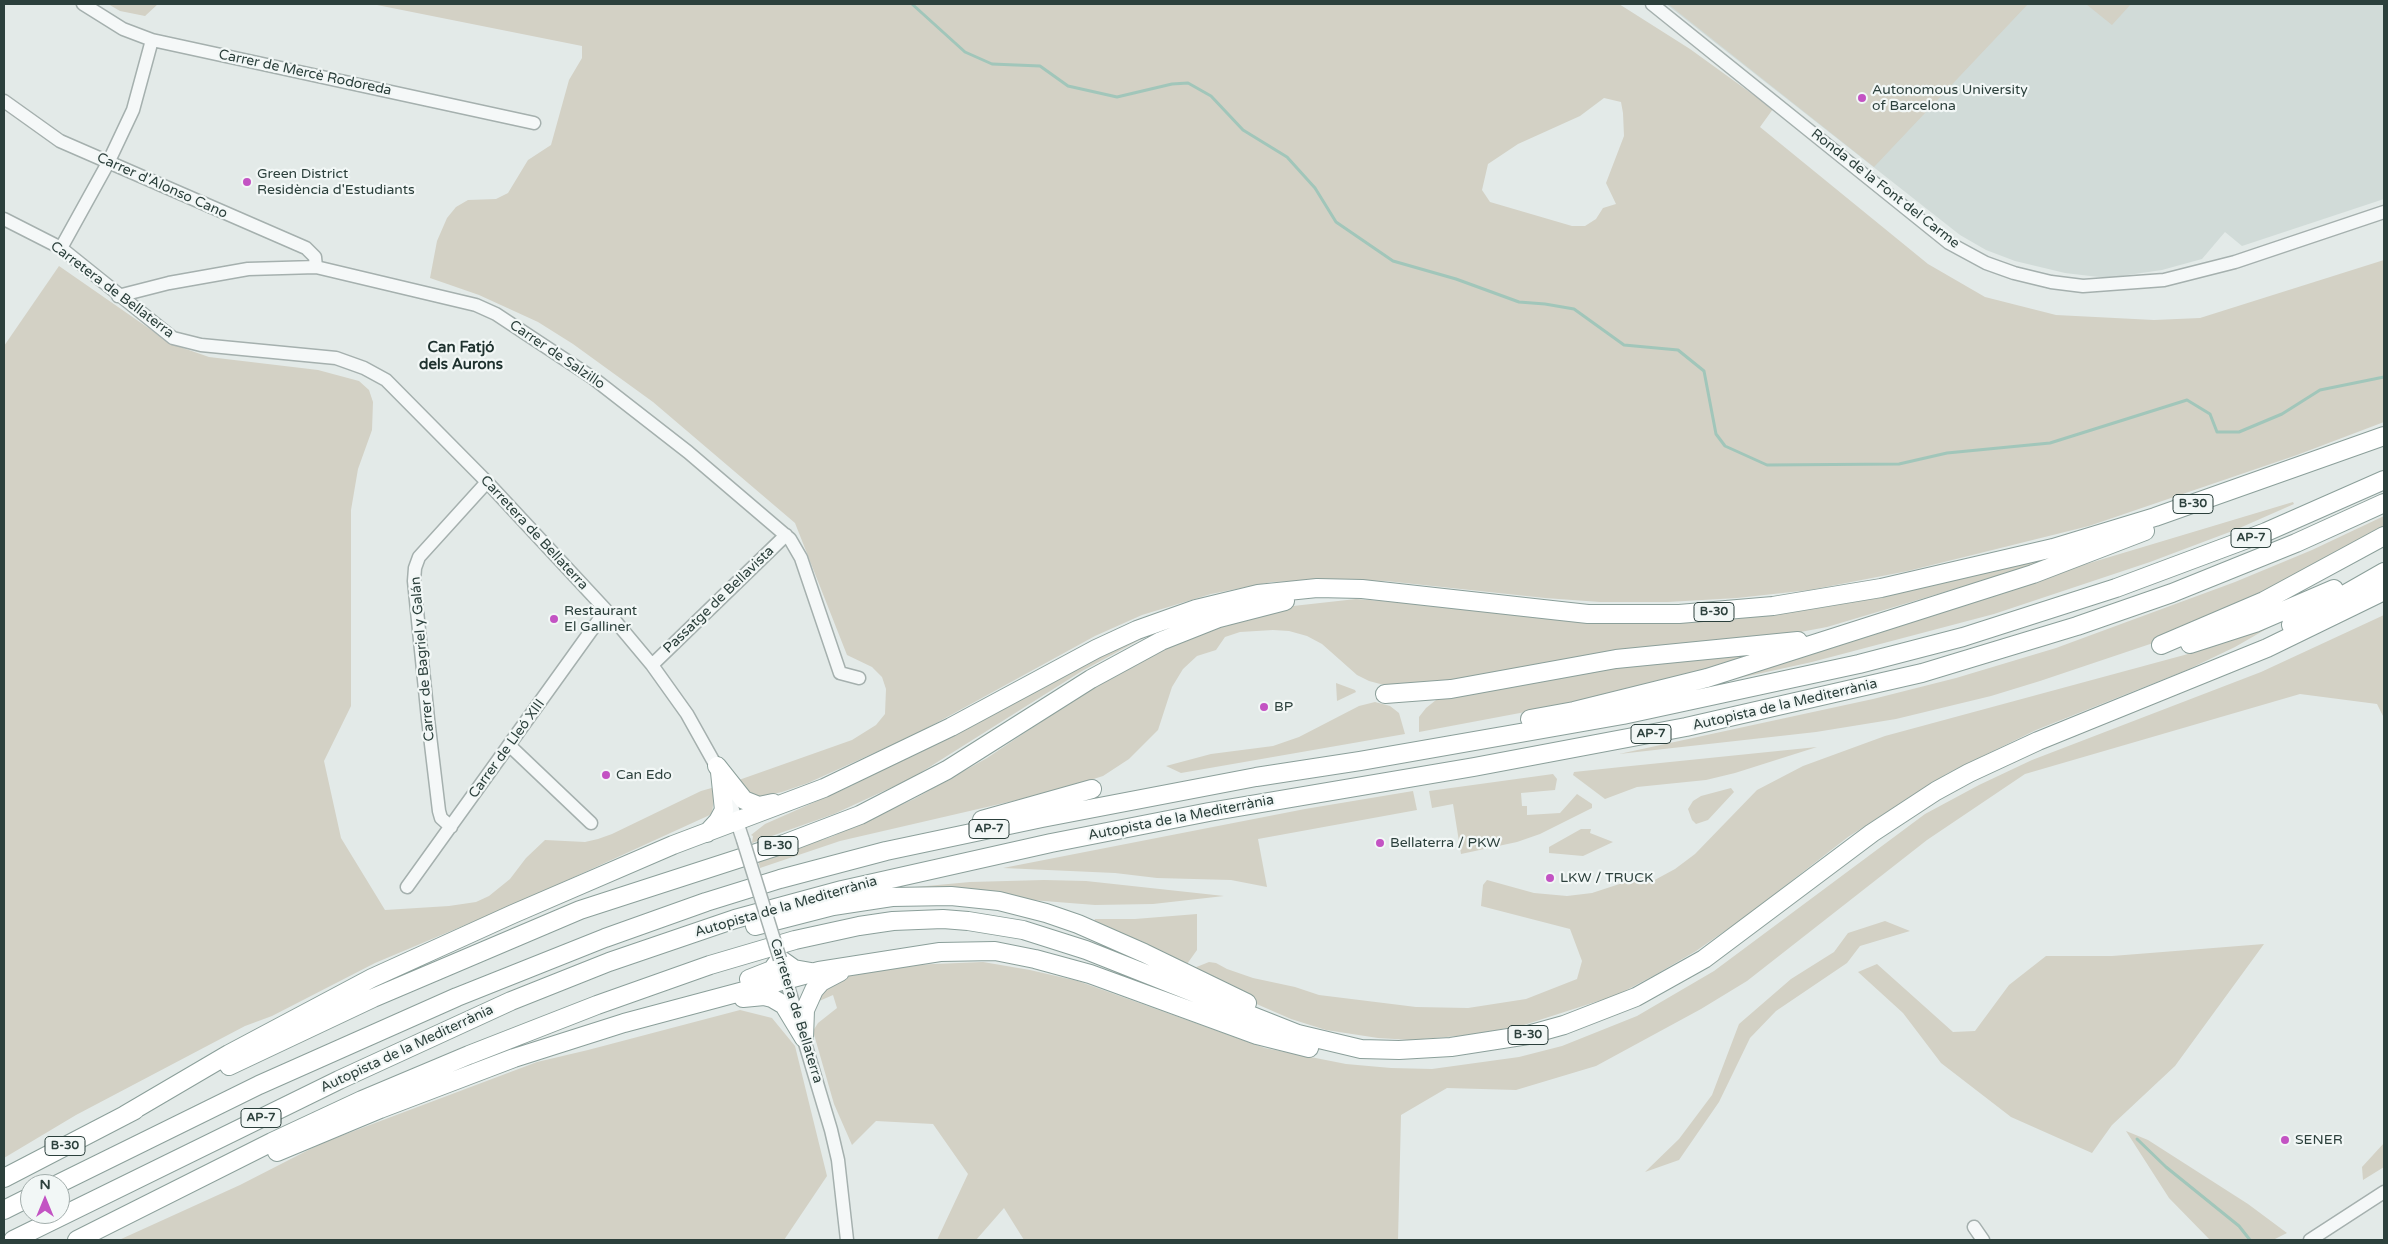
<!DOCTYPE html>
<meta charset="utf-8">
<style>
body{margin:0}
#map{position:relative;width:2388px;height:1244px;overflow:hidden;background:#e3eae8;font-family:"Varela Round",sans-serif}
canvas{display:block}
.frame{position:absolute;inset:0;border:5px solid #2c403c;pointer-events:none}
.north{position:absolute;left:20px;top:1174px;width:50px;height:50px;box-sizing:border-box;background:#f2f7f6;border:1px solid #a3aeac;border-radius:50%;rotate:0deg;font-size:14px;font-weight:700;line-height:20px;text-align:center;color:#2c403c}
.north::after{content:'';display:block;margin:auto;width:18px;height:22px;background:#c353c3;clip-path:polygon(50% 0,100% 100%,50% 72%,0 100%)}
</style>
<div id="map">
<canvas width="2388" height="1244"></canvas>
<div class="frame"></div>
<div class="north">N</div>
</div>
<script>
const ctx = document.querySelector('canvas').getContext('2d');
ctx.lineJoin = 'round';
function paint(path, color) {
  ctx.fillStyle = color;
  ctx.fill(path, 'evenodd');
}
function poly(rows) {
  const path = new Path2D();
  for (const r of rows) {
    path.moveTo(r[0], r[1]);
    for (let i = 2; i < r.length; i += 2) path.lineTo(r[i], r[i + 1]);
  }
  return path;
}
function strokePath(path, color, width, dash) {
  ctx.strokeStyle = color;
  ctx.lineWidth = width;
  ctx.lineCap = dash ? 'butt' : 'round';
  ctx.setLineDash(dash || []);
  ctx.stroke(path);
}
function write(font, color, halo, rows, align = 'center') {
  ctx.font = font + ' "Varela Round",sans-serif';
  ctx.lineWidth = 4.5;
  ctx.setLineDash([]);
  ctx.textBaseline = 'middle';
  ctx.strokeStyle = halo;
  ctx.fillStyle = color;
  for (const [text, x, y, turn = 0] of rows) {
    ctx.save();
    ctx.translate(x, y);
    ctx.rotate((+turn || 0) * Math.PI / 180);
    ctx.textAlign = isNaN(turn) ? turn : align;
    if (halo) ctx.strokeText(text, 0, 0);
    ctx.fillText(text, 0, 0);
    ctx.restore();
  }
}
paint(poly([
 [1666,4,2384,4,2384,199,2242,246,2225,232,2202,259,2162,270,2107,278,2065,273,2015,261,1986,250,1960,235]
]), '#d1dbd8');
paint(poly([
 [108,4,158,4,145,16,120,11],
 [372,4,1619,4,1690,49,1773,109,1760,127,1928,264,1985,297,2056,315,2154,320,2200,318,2384,260,2384,422,2297,455,2089,526,1908,571,1810,590,1737,598,1668,602,1600,602,1545,598,1386,581,1328,580,1272,582,1211,594,1142,615,1095,636,918,733,808,783,782,792,761,797,752,797,736,781,852,740,876,725,885,714,886,689,882,677,872,667,847,655,795,523,653,402,573,344,538,322,479,295,430,278,437,241,447,218,456,207,468,200,496,199,508,193,528,160,551,145,569,80,582,58,582,46],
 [1604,98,1621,102,1623,113,1624,136,1606,183,1616,204,1603,208,1596,219,1585,226,1572,226,1490,202,1482,190,1488,164,1518,144,1580,116],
 [1668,4,2028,4,1874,167],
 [2086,4,2131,4,2112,25],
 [59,266,170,343,183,348,209,357,318,370,359,381,369,390,373,402,372,430,358,469,351,510,351,706,324,761,341,838,385,910,449,906,476,902,489,896,510,879,526,858,545,840,585,842,598,839,612,834,701,791,715,787,712,814,515,904,375,963,272,1016,245,1026,76,1115,4,1158,4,346],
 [2293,502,2294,504,2235,530,2150,562,1994,614,1812,662,1694,688,2023,583],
 [2384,516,2384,530,2333,559,2171,637,2040,681,1991,696,1896,719,1816,732,1619,754,1873,699,1956,678,2056,648,2235,582,2312,550],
 [2043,557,2045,560,1995,577,1827,627,1795,633,1592,655,1462,681,1403,686,1384,685,1369,681,1357,675,1322,644,1307,636,1289,631,1273,630,1240,632,1225,637,1216,650,1197,656,1183,669,1172,687,1158,730,1129,759,1103,776,1056,791,840,841,760,868,758,860,831,837,914,799,987,758,1099,683,1181,639,1275,608,1356,599,1648,621],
 [2384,615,2384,718,2377,704,2300,694,2025,774,1927,840,1747,981,1701,1009,1596,1066,1516,1090,1447,1088,1401,1115,1398,1240,1024,1240,1004,1208,976,1240,937,1240,968,1174,933,1124,876,1121,852,1145,834,1104,813,1031,818,1023,837,1008,833,995,817,1002,819,995,830,985,849,976,911,965,983,962,1030,970,1078,981,1265,1048,1346,1064,1391,1068,1432,1069,1519,1057,1562,1046,1637,1016,1714,971,1925,814,1979,785,2032,760,2261,672],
 [2275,624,2235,647,2187,670,2036,730,1948,773,1848,837,1745,917,1696,951,1655,975,1617,995,1524,1025,1470,1035,1411,1040,1378,1038,1326,1030,1291,1019,1252,1002,1093,924,1095,919,1135,919,1197,914,1197,950,1187,964,1194,968,1209,962,1216,963,1227,969,1253,978,1295,987,1319,995,1416,1007,1468,1008,1526,999,1577,979,1582,961,1570,929,1481,906,1483,885,1487,880,1534,893,1567,896,1592,893,1647,875,1651,882,1675,869,1695,854,1757,790,1803,766,1885,736,2188,654],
 [1147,636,1082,671,912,778,834,814,752,843,753,836,751,835,765,824,851,786,1113,645],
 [1752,654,1701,670,1589,700,1419,732,1419,717,1426,708,1436,700,1449,694,1581,669],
 [1336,683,1355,690,1356,692,1337,701],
 [1375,702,1390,706,1399,713,1405,734,1181,773,1166,766,1211,754,1273,746,1299,737,1359,706],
 [1817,747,1735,773,1706,780,1637,787,1605,799,1573,775,1574,772,1621,767],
 [1553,774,1557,779,1555,790,1521,793,1522,806,1527,806,1527,815,1560,813,1577,794,1592,804,1592,808,1540,834,1517,842,1461,854,1453,804,1432,808,1429,791],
 [1731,788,1734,792,1708,820,1696,824,1692,820,1688,809,1693,801,1701,796],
 [1413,791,1417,810,1258,839,1267,887,1231,880,1157,878,1115,873,1003,868,1305,809],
 [1581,829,1591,829,1590,833,1613,842,1583,856,1549,853,1549,847],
 [1044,880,1086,881,1224,896,1153,904,1095,905,917,891,916,887,970,882],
 [1885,921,1910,931,1860,946,1847,963,1776,1011,1750,1038,1719,1102,1679,1160,1645,1172,1679,1139,1712,1095,1739,1024,1791,979,1834,952,1848,933],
 [2264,944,2175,1066,2112,1125,2092,1153,2011,1117,1941,1063,1903,1013,1858,972,1877,964,1953,1032,1975,1031,2009,985,2046,956,2112,956],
 [740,1010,772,1018,795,1046,827,1176,784,1240,119,1240,240,1185,322,1143,537,1062,588,1050],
 [2126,1131,2148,1140,2248,1204,2287,1233,2273,1240,2210,1240,2169,1198],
 [2384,1143,2384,1167,2363,1180,2362,1167]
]), '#d3d1c5');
strokePath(poly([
 [912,4,965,52,992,64,1040,66,1068,86,1117,97,1172,84,1188,83,1211,96,1243,130,1287,157,1315,188,1336,222,1393,261,1456,279,1519,302,1545,304,1574,309,1624,345,1678,350,1704,371,1716,434,1725,446,1767,465,1899,464,1947,453,2050,443,2187,400,2210,414,2217,432,2239,432,2282,414,2320,390,2384,377],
 [2137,1139,2166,1167,2239,1226,2250,1240]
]), '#a1c6ba', 3);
const minor = poly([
 [83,4,123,29,152,40,534,123],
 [1652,4,1949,243,1986,263,2014,273,2051,282,2083,286,2164,280,2235,262,2384,212],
 [4,101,60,141,306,248,315,257,316,267],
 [4,219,61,248,173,338,201,345,336,358,364,368,386,380,487,482,606,610,652,665,687,714,720,773],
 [61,248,108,163,133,110,152,40],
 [118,296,169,283,248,269,316,267,476,305,496,314,593,378,688,452,790,539,801,558,840,673,859,678],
 [652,665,786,535],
 [510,746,591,823],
 [727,792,743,840],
 [451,827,441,818,439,811,428,719,414,581,415,568,419,557,487,482],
 [407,887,606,610],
 [784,973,831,1130,838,1160,847,1240],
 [1974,1227,1983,1240],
 [2310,1240,2384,1192]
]);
const highway = poly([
 [2291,625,2384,572],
 [2190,644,2255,623,2334,589],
 [2161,645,2264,601,2384,536],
 [1385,694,1451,689,1616,659,1798,641],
 [1530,719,1574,711,1707,678,2033,574,2145,531],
 [717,766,744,800,759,806,773,803],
 [982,820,1092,789],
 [707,833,718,821,724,810,720,772],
 [755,926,833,906,892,897,951,896,999,901,1046,913,1078,924,1144,953,1247,1003],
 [749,979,772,970,780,959,794,969,811,972],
 [743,998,764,996,772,998,784,1005,804,1038],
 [804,1038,805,1010,814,990,821,982,840,972],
 [229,1066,373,998,580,910,784,844,860,815,947,770,1091,679,1161,641,1219,618,1285,601],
 [125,1115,229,1054,372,978,513,914,673,845,824,788,951,727,1096,649,1137,630,1196,609,1258,594,1317,588,1362,589,1588,614,1679,614,1773,606,1881,588,2053,548,2155,517,2384,436],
 [277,1152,380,1109,514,1058,624,1023,819,971,940,952,995,951,1035,959,1090,974,1257,1035,1309,1048],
 [4,1178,135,1110],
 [58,1184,259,1085,457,997,605,938,706,902,780,879,886,851,1042,818,1256,777,1360,761,1623,715,1859,664,1963,637,2116,588,2266,532,2384,480],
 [4,1210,30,1197],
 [13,1240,339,1080,511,1001,609,962,735,919,842,890,1051,843,1209,812,1474,767,1686,727,1922,673,2077,626,2172,593,2296,543,2384,503],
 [77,1240,272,1142,362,1100,469,1055,597,1005,710,965,795,940,859,926,893,921,943,919,968,921,1023,930,1086,950,1298,1034,1361,1049,1399,1050,1451,1047,1528,1035,1564,1025,1636,997,1704,959,1872,833,1936,791,1969,773,2038,741,2267,648,2384,591]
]);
strokePath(minor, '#a5b0ae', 15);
strokePath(highway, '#8b9f9a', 20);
strokePath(minor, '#f5f8f8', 12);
strokePath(highway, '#fff', 18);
const minorBridge = poly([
 [743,840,780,959]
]);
strokePath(minorBridge, '#a5b0ae', 15, []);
strokePath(minorBridge, '#f5f8f8', 12);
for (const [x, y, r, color] of [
 [1862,98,5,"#c353c3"],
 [247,182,5,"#c353c3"],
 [554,619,5,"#c353c3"],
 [1264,707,5,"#c353c3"],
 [606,775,5,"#c353c3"],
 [1380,843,5,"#c353c3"],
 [1550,878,5,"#c353c3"],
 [2285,1140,5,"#c353c3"]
]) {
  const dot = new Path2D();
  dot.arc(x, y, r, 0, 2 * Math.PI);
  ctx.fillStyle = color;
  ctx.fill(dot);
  strokePath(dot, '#f2f7f6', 2);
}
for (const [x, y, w] of [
 [2193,504,40],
 [2251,538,40],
 [1714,612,40],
 [1651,734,40],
 [989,829,40],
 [778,846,40],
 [1528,1035,40],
 [261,1118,40],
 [65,1146,40]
]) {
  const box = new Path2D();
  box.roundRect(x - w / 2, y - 9.5, w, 19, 4);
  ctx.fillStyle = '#f2f7f6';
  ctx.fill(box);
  strokePath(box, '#2c403c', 1);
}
write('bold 12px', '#2c403c', null, [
 ["B-30",2193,504],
 ["AP-7",2251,538],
 ["B-30",1714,612],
 ["AP-7",1651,734],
 ["AP-7",989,829],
 ["B-30",778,846],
 ["B-30",1528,1035],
 ["AP-7",261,1118],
 ["B-30",65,1146]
]);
write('14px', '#2c403c', '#f2f7f6', [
 ["Carrer de Mercè Rodoreda",305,73,12],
 ["Carrer d'Alonso Cano",162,186,24],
 ["Ronda de la Font del Carme",1885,189,38],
 ["Carretera de Bellaterra",112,290,37],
 ["Carrer de Salzillo",557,355,34],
 ["Carretera de Bellaterra",534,533,47],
 ["Passatge de Bellavista",719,600,-44],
 ["Carrer de Bagriel y Galán",423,659,-95],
 ["Autopista de la Mediterrània",1785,705,-13],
 ["Carrer de Lleó XIII",507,749,-54],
 ["Autopista de la Mediterrània",1181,818,-11],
 ["Autopista de la Mediterrània",786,907,-16],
 ["Carretera de Bellaterra",796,1011,73],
 ["Autopista de la Mediterrània",407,1049,-25]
]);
write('14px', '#2c403c', '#f2f7f6', [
 ["Autonomous University",1872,90],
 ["of Barcelona",1872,106],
 ["Green District",257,174],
 ["Residència d'Estudiants",257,190],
 ["Restaurant",564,611],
 ["El Galliner",564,627],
 ["BP",1274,707],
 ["Can Edo",616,775],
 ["Bellaterra / PKW",1390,843],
 ["LKW / TRUCK",1560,878],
 ["SENER",2295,1140]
], 'left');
write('bold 15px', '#1e312e', '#f2f7f6', [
 ["Can Fatjó",461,348],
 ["dels Aurons",461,365]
]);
</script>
